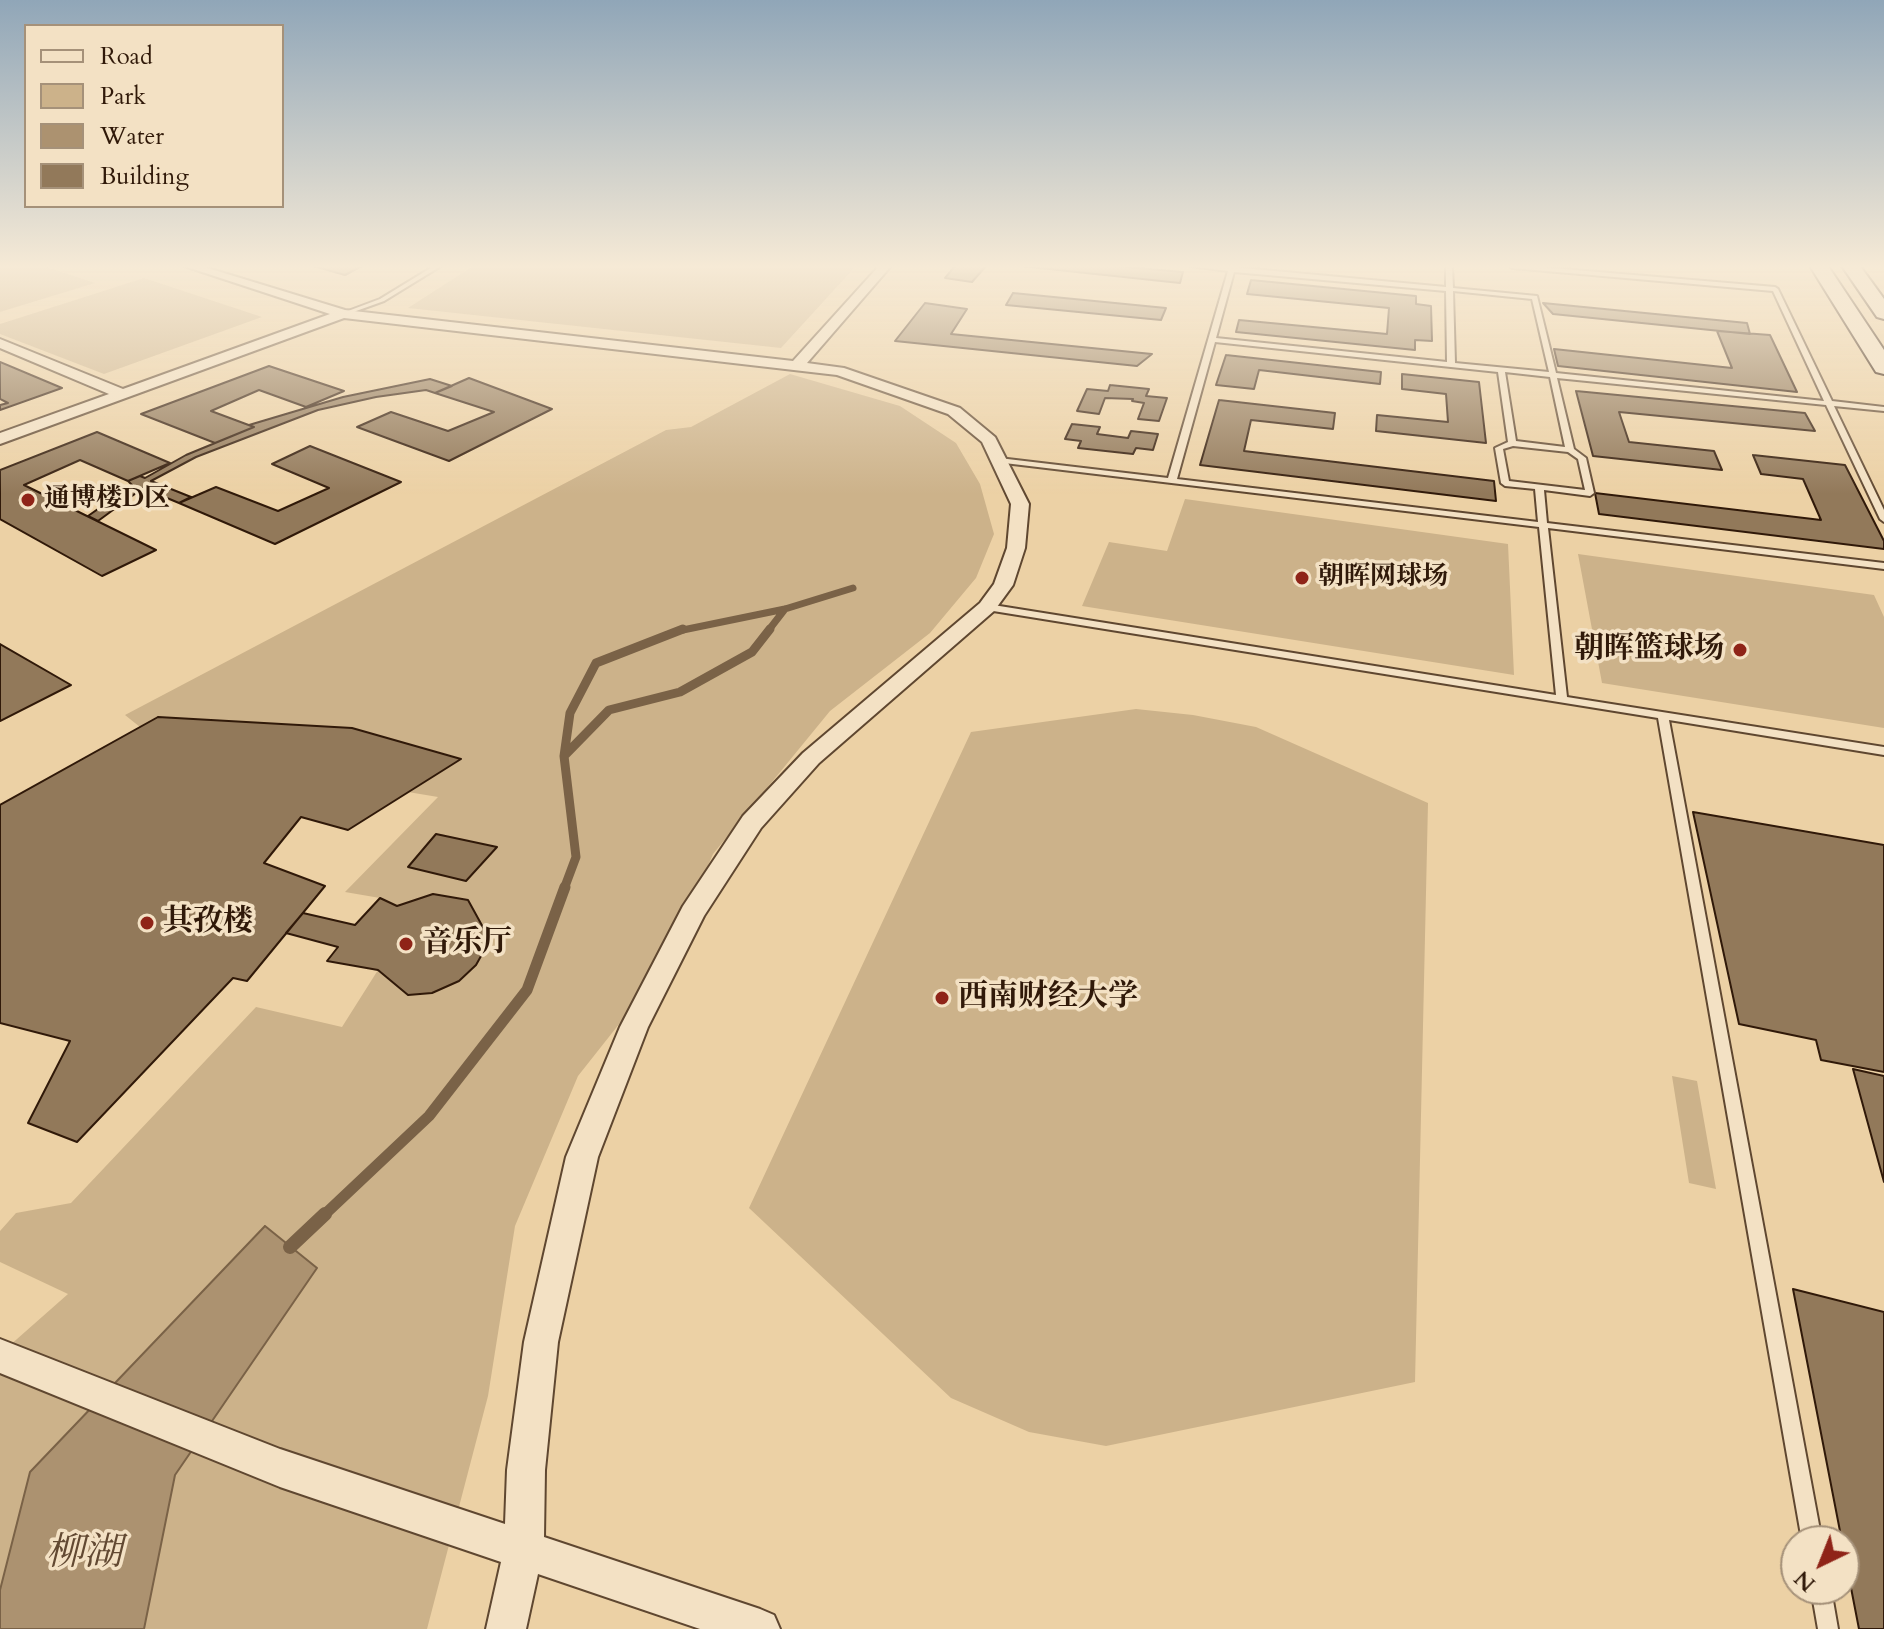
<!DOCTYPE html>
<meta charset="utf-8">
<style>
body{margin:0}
#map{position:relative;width:1884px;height:1629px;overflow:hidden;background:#ecd1a5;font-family:Cardo,serif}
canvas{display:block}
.legend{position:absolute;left:24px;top:24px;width:260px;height:184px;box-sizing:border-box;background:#f3e1c4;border:2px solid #a59179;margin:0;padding:10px 14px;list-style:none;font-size:24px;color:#301909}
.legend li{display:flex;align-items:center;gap:16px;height:40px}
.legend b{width:40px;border:2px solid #a59179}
.north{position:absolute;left:1780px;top:1525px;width:80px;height:80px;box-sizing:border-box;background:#f3e1c4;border:2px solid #a59179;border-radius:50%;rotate:223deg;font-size:22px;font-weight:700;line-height:32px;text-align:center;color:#301909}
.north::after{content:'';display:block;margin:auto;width:28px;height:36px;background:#8f2418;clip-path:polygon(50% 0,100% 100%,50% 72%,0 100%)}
</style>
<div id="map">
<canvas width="1884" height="1629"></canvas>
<ul class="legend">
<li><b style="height:10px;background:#f3e1c4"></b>Road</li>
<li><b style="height:22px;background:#ccb28a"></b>Park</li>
<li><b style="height:22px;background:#ac9270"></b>Water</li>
<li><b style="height:22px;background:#92795a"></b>Building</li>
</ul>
<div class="north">N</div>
</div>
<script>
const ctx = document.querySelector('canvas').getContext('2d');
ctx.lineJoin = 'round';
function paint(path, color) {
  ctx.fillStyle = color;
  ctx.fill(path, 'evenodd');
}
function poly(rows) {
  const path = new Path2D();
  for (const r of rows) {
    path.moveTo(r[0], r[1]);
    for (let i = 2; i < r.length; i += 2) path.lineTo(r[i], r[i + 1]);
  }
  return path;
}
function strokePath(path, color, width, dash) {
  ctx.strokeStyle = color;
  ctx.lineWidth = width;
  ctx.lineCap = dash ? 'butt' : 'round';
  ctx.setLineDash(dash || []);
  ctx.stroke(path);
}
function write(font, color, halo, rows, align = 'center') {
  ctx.font = font + ' Cardo,"Noto Serif SC",serif';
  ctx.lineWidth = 7;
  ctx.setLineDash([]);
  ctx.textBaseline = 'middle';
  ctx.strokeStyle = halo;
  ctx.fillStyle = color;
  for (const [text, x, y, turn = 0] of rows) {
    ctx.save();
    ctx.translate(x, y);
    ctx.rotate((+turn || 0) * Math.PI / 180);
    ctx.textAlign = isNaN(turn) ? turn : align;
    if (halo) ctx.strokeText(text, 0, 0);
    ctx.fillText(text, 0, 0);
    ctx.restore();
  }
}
paint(poly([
 [0,266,43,266,95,283,0,312],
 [473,266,856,266,781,348,408,308],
 [144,278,262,317,104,374,0,334,0,324],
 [790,374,900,406,956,443,980,484,994,534,976,578,930,633,830,711,713,854,665,966,578,1076,515,1226,488,1396,427,1629,0,1629,0,1354,68,1294,0,1262,0,1231,16,1213,71,1203,256,1007,342,1027,378,970,408,995,459,981,476,965,490,940,468,900,433,894,397,906,380,898,345,892,438,797,408,792,460,758,352,728,158,717,140,727,125,715,666,430,691,427],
 [1185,499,1508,544,1514,675,1082,606,1109,542,1167,551],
 [1578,554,1874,595,1884,617,1884,728,1602,683],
 [1136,709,1193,715,1256,727,1428,803,1415,1382,1106,1446,1029,1432,951,1398,749,1208,971,732],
 [1672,1076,1697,1081,1716,1189,1689,1183]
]), '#ccb28a');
const water = poly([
 [265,1226,317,1268,175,1475,144,1629,0,1629,0,1590,30,1472,265,1226]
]);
paint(water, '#ac9270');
strokePath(water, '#7a6247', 2);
strokePath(poly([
 [678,631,785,609,853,588],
 [768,631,785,609]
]), '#7a6247', 7);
strokePath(poly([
 [564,756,609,710,680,692,752,652,770,629],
 [564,889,576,857,564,756,570,713,596,663,683,629]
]), '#7a6247', 9);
strokePath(poly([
 [323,1216,429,1116,527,990,565,887]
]), '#7a6247', 11);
strokePath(poly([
 [290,1247,325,1214]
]), '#7a6247', 14);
const building = poly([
 [313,266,362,266,345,275,313,266],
 [955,266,986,266,972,282,945,278,955,266],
 [1020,266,1116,266,1183,272,1180,283,1020,266],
 [1251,280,1416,296,1416,304,1431,306,1432,341,1415,340,1415,350,1236,332,1239,320,1387,334,1389,308,1247,294,1251,280],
 [1013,293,1166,308,1161,320,1006,305,1013,293],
 [925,303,967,309,951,334,1152,354,1137,366,895,341,925,303],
 [1543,303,1747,323,1750,334,1553,314,1543,303],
 [1717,331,1770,335,1797,392,1558,366,1554,349,1732,368,1717,331],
 [1226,355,1381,372,1380,384,1259,370,1254,389,1216,385,1226,355],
 [0,362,62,388,0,410,0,405,8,403,0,399,0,362],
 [269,366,344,391,306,407,259,390,211,411,254,427,215,443,141,414,269,366],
 [1402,374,1479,382,1486,443,1376,431,1377,415,1448,422,1446,394,1402,389,1402,374],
 [469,378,552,409,449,461,357,427,391,412,448,431,494,412,435,393,469,378],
 [430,379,452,386,435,393,426,390,376,397,318,410,196,457,151,481,191,497,179,503,143,488,98,521,88,516,132,485,128,481,140,476,145,478,186,455,254,427,249,425,343,397,430,379],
 [1110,385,1149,389,1146,396,1167,398,1159,421,1138,419,1144,403,1132,401,1133,399,1105,398,1099,414,1077,411,1087,389,1108,391,1110,385],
 [1576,391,1805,413,1815,431,1619,412,1629,442,1714,451,1722,470,1593,456,1576,391],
 [1219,400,1335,413,1333,429,1251,420,1244,451,1494,481,1496,501,1200,465,1219,400],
 [1072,424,1100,427,1097,434,1128,438,1131,431,1158,434,1153,450,1136,448,1133,454,1078,448,1081,441,1065,439,1072,424],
 [97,432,170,463,128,481,80,460,24,485,156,550,102,576,0,519,0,470,97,432],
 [310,446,401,482,275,544,179,503,216,487,278,511,329,488,272,464,310,446],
 [1753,455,1845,465,1884,541,1884,549,1599,514,1595,493,1821,520,1803,479,1761,474,1753,455],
 [0,644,71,685,0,721,0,644],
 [158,717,352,728,461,759,348,830,301,817,264,863,325,886,247,981,233,978,77,1142,28,1123,70,1041,0,1023,0,805,158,717],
 [1693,812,1884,845,1884,1072,1821,1060,1816,1040,1739,1024,1693,812],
 [436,834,497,847,466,881,408,867,436,834],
 [433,894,468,900,490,940,476,965,459,981,432,993,408,995,378,970,327,961,338,947,286,933,303,913,355,925,380,898,397,906,433,894],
 [1853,1069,1884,1076,1884,1182,1853,1069],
 [1793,1289,1884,1312,1884,1629,1859,1629,1793,1289]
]);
paint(building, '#92795a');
strokePath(building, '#301909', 2);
const lane = poly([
 [434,266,441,266,384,301,345,315,340,314,380,299,434,266],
 [1191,266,1232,267,1446,287,1446,266,1452,266,1453,288,1537,296,1556,373,1824,401,1773,291,1512,268,1509,266,1528,266,1775,287,1778,289,1832,401,1884,407,1884,411,1834,406,1884,510,1884,522,1880,519,1826,405,1557,378,1574,449,1586,458,1594,493,1590,496,1544,490,1547,523,1884,563,1884,569,1548,528,1567,697,1884,747,1884,755,1669,720,1822,1541,1802,1541,1658,718,987,610,982,607,987,604,1556,695,1539,527,996,462,996,458,999,458,1168,478,1228,271,1191,266],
 [1234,272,1446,291,1447,362,1216,338,1234,272],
 [1453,291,1532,299,1549,372,1455,363,1453,291],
 [1215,342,1498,372,1508,442,1495,448,1501,483,1505,486,1535,489,1538,522,1177,479,1215,342],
 [1505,372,1550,377,1565,447,1516,441,1505,372],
 [1513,446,1568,452,1578,459,1585,490,1509,481,1503,449,1513,446],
 [1811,1589,1831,1589,1838,1629,1818,1629,1811,1589]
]);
const street = poly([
 [184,266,201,266,345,310,793,361,879,266,891,266,807,363,844,368,960,408,995,437,1029,504,1025,548,1013,585,994,611,819,763,761,828,704,916,648,1027,598,1157,558,1342,545,1470,544,1537,760,1609,774,1615,780,1629,700,1629,538,1574,526,1629,486,1629,501,1562,280,1487,0,1373,0,1339,280,1449,505,1524,507,1470,524,1342,566,1157,620,1027,683,906,743,816,803,753,980,603,994,584,1007,548,1011,504,982,442,948,414,837,375,344,318,0,444,0,433,109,394,0,348,0,339,123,389,330,314,184,266]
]);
const secondary = poly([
 [1810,266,1828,266,1884,350,1884,374,1876,372,1810,266],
 [1842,266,1860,266,1884,299,1884,319,1877,317,1842,266]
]);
strokePath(lane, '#5f4730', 4);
strokePath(street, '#5f4730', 4);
strokePath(secondary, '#301909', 4);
paint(lane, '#f3e1c4');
paint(street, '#f3e1c4');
paint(secondary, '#f3e1c4');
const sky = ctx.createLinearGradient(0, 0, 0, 494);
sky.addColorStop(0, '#90a6b8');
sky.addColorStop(0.54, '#f6ead6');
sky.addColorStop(1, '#f6ead600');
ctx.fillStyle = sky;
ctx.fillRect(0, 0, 1884, 494);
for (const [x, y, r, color] of [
 [28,500,8,"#8f2418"],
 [1302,578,8,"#8f2418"],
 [1740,650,8,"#8f2418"],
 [147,923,8,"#8f2418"],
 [406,944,8,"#8f2418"],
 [942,998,8,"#8f2418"]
]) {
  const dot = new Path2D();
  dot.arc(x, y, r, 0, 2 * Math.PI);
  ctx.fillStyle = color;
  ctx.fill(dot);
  strokePath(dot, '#f3e1c4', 3);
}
write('bold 26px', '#301909', '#f3e1c4', [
 ["通博楼D区",44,500],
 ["朝晖网球场",1318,578]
], 'left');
write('bold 30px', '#301909', '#f3e1c4', [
 ["朝晖篮球场",1724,650,"right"],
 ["其孜楼",163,923],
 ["音乐厅",422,944],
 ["西南财经大学",958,998]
], 'left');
write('italic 38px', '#624932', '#f3e1c4', [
 ["柳湖",84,1555]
]);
</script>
